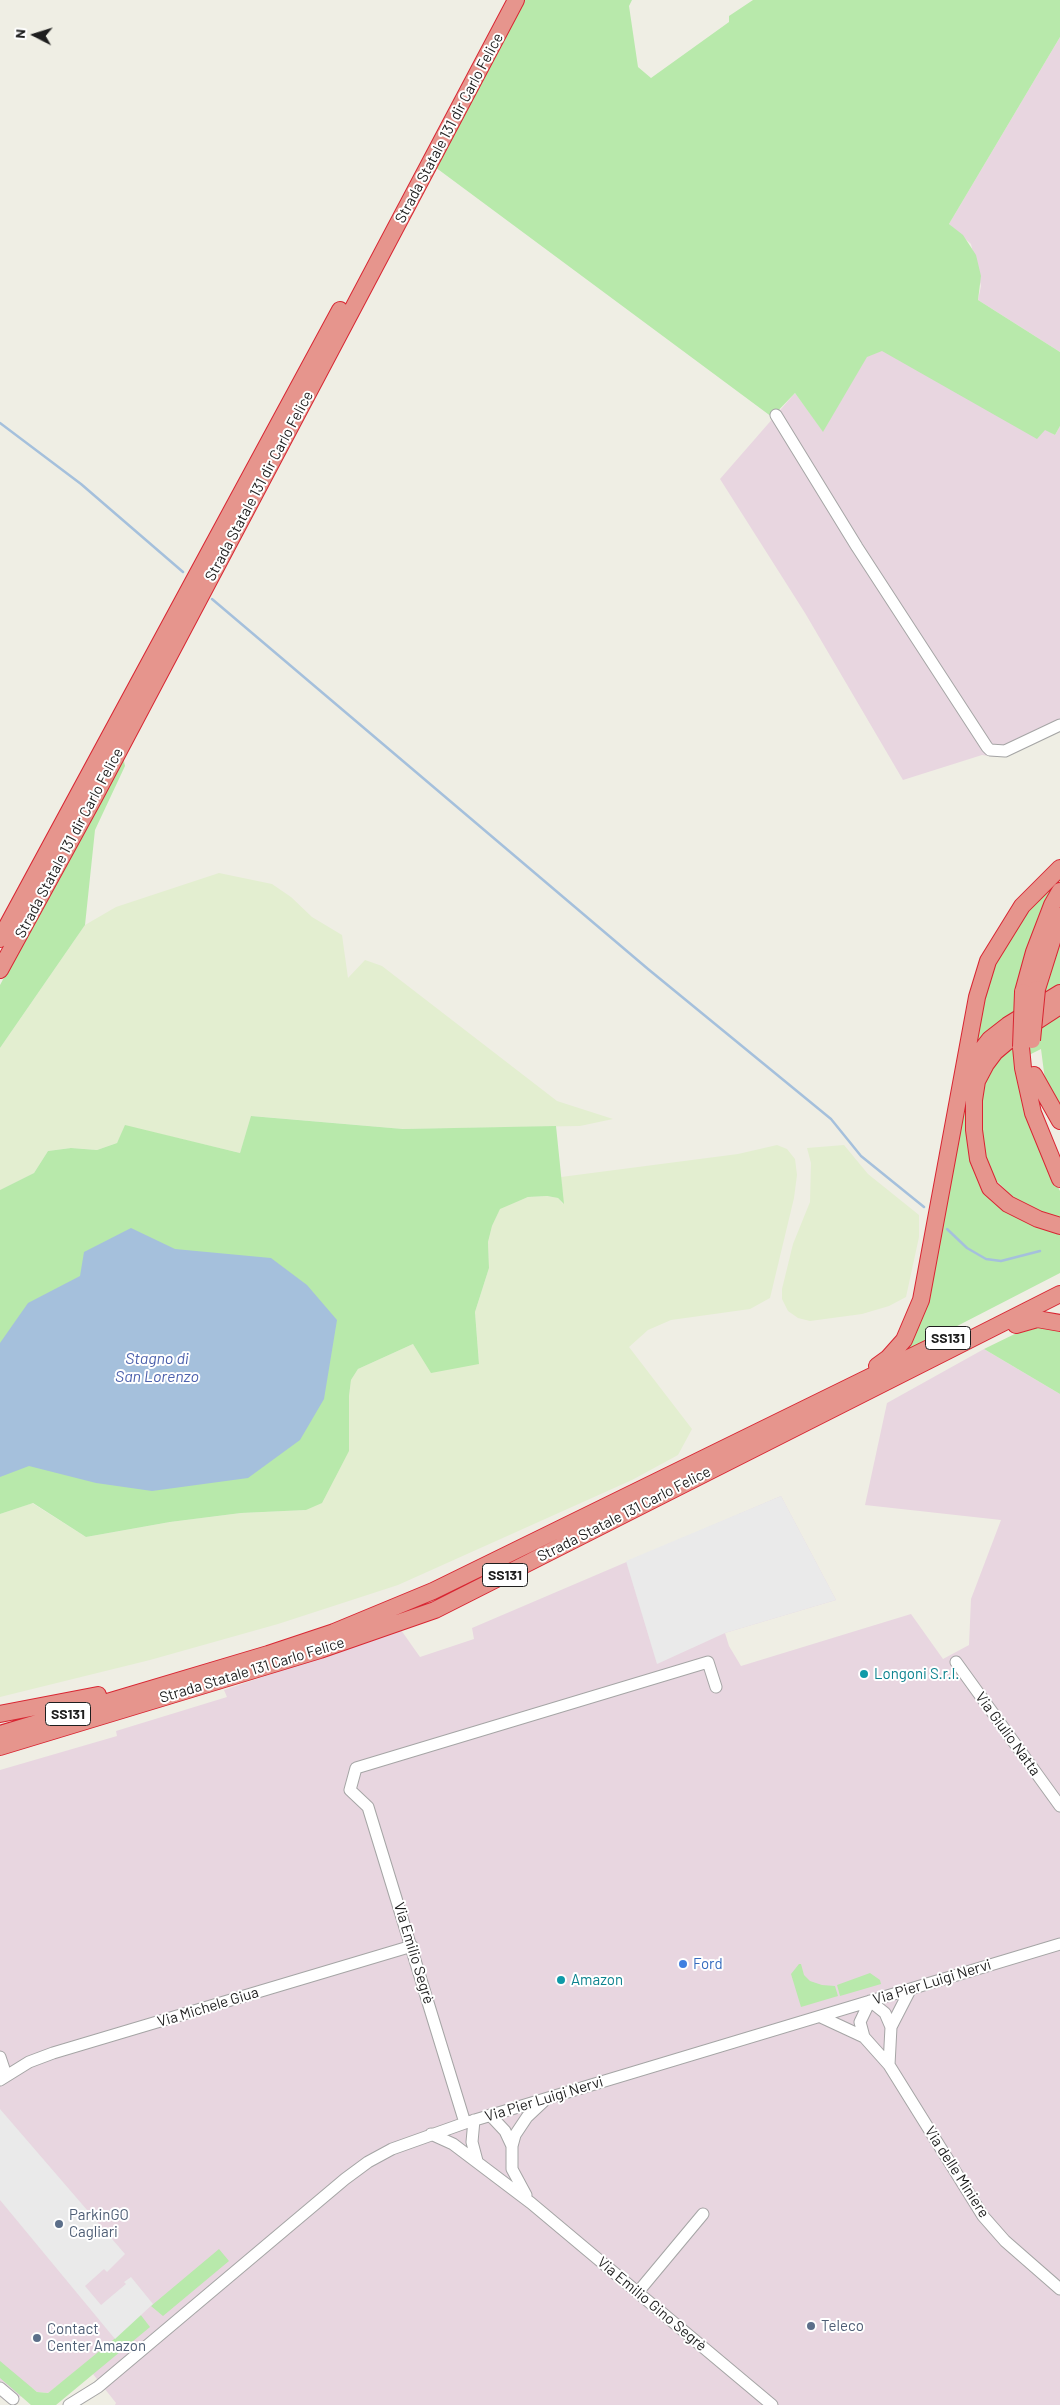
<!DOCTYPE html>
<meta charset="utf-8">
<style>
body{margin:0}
#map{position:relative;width:1060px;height:2405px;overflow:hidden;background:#efeee4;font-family:Barlow,sans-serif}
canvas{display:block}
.north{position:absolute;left:10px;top:10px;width:50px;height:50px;-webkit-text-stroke:4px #fff;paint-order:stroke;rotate:275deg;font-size:14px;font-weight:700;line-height:20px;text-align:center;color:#1e1e1e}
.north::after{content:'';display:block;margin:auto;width:18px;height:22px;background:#1e1e1e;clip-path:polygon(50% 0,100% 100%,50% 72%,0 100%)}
</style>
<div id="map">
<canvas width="1060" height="2405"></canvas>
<div class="north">N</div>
</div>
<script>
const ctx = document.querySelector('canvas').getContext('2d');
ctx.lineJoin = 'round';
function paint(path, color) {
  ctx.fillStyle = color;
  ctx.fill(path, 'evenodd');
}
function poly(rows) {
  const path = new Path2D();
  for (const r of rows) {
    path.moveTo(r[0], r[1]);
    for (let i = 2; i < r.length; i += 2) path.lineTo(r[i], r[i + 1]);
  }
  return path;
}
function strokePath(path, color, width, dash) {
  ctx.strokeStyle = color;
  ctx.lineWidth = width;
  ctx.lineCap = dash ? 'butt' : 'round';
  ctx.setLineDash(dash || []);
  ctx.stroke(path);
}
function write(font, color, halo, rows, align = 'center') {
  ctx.font = font + ' Barlow,sans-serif';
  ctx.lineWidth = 4;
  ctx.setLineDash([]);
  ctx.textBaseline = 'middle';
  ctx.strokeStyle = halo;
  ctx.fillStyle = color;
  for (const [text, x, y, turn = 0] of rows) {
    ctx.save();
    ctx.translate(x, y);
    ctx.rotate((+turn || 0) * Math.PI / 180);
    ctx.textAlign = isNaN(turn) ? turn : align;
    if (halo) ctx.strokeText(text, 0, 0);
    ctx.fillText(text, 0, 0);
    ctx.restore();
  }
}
paint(poly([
 [1060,37,1060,352,978,300,981,286,971,244,949,224],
 [882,350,1037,438,1045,429,1055,435,1060,426,1060,730,996,757,982,755,903,780,805,613,720,479,795,393,823,431,867,356],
 [984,1349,1060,1394,1060,2405,115,2405,116,2403,85,2364,48,2393,37,2392,32,2388,10,2404,0,2397,0,1770,117,1736,116,1731,227,1697,224,1690,401,1630,420,1657,474,1639,472,1628,781,1496,836,1600,725,1633,729,1646,741,1666,911,1614,943,1659,969,1645,971,1599,1001,1520,865,1505,887,1403]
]), '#e8d6e0');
paint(poly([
 [219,873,272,884,291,897,312,917,342,935,348,978,365,960,382,966,557,1101,613,1119,580,1126,403,1129,252,1116,240,1153,126,1126,117,1143,97,1150,71,1148,48,1151,34,1173,0,1190,0,1048,85,925,116,907],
 [777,1145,787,1149,795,1159,797,1175,794,1198,770,1298,750,1309,671,1320,648,1330,629,1347,692,1429,678,1455,632,1480,398,1585,278,1624,150,1660,0,1697,0,1514,32,1503,86,1537,170,1522,241,1513,306,1510,349,1451,349,1396,351,1380,358,1369,413,1344,479,1364,475,1312,489,1268,488,1242,492,1226,500,1208,528,1197,547,1196,558,1198,563,1204,561,1177,738,1154],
 [844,1145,868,1174,919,1215,919,1237,906,1297,889,1306,862,1314,810,1321,798,1318,788,1311,782,1299,782,1289,793,1244,810,1202,811,1163,807,1148]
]), '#e3eed0');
paint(poly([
 [525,0,632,0,629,6,638,67,651,78,729,22,729,16,753,0,1060,0,1060,37,949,224,963,235,976,255,981,276,978,300,1060,352,1060,426,1055,435,1045,430,1037,439,882,351,867,357,823,432,795,393,772,417,435,167],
 [123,757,125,766,95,830,85,925,0,1048,0,985],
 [1060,873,1060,881,1045,907,1014,1017,973,1049,992,966,1023,914],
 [1060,932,1060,987,1043,998],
 [1060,1012,1060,1113,1045,1080,1041,1049,1017,1061,1051,1173,1060,1191,1060,1220,1018,1203,993,1177,981,1146,980,1098,989,1066,1000,1052],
 [968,1076,973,1081,988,1194,1060,1232,1060,1273,897,1357,910,1339],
 [251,1116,403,1129,556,1126,564,1204,558,1198,547,1196,528,1197,500,1209,492,1226,488,1242,489,1268,475,1312,479,1364,431,1373,413,1344,358,1369,351,1380,349,1396,349,1451,322,1503,306,1510,241,1513,170,1522,86,1537,33,1503,0,1514,0,1190,34,1173,48,1151,71,1148,97,1150,117,1143,125,1125,240,1153],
 [1044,1326,1060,1332,1060,1394,984,1349,1029,1327],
 [799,1964,801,1964,804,1975,810,1981,822,1985,835,1986,838,1996,801,2007,791,1974],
 [870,1973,880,1980,881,1984,840,1996,837,1985],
 [219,2249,229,2261,163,2316,151,2306],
 [140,2314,150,2327,56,2405,31,2405,0,2378,0,2361,37,2392,48,2393,113,2340]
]), '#b8e9ab');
paint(poly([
 [781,1496,836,1600,725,1633,657,1664,626,1561],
 [0,2109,125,2254,107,2272,104,2269,85,2286,101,2305,126,2284,124,2282,131,2277,153,2304,115,2339,0,2200]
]), '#eaeaea');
paint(poly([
 [131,1228,175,1249,271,1258,307,1285,337,1320,324,1399,300,1440,248,1478,152,1491,96,1483,29,1466,0,1477,0,1343,28,1303,80,1276,84,1252]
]), '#a5c0dc');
strokePath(poly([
 [0,423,81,484,183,572],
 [212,599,648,969,831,1119,861,1156,924,1207],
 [947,1229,967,1248,986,1259,1001,1261,1040,1251]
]), '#a5c0dc', 2.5);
const minor = poly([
 [776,415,857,547,987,747,990,750,1005,751,1060,725],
 [956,1662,1060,1806],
 [870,2001,885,2013,891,2027],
 [821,2017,864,2037,889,2065,983,2216,1005,2241,1060,2289],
 [864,2037,860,2022,870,2001],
 [0,2057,6,2075],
 [889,2065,891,2027,910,1990],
 [0,2080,29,2062,53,2053,412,1946],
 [490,2115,505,2131,512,2146],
 [474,2120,472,2142,477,2161],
 [465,2123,368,1807,350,1790,356,1768,708,1662,716,1687],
 [431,2134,453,2144,531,2203,772,2405],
 [526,2195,512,2169,512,2146,515,2135,527,2117,544,2101],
 [638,2292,703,2214],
 [0,2388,13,2399],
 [69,2405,98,2387,345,2179,368,2162,392,2149,465,2123,1060,1944]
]);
const highway = poly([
 [0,939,340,310],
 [0,970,94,798,516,0],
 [1037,989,1060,916],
 [1023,992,1034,952,1052,905,1060,891],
 [1060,1006,1014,1036,995,1052,986,1064,977,1081,974,1100,974,1130,978,1159,990,1188,1008,1204,1038,1219,1060,1226],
 [1021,1047,1023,1068,1033,1113,1060,1179],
 [965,1071,990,1039,1008,1025,1060,993],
 [1034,1075,1060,1121],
 [1016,1325,1037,1319,1060,1323],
 [877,1366,888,1358,904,1340,921,1300,977,997,988,961,1022,906,1060,868],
 [0,1714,98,1695],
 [0,1734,268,1654,334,1632,433,1591,937,1344],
 [0,1747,320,1650,435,1610,1060,1294]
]);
strokePath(minor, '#a5a5a5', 13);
strokePath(highway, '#d82632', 18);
strokePath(minor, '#fff', 11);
strokePath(highway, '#e6958d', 16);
const highwayBridge = poly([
 [1032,1040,1037,989],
 [1021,1047,1023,992]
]);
strokePath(highwayBridge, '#d82632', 18, []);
strokePath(highwayBridge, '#e6958d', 16);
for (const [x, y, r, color] of [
 [864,1674,5,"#0f9aa8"],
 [683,1964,5,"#3f7fe0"],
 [561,1980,5,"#0f9aa8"],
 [59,2224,5,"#5c6f8a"],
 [811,2326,5,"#5c6f8a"],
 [37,2338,5,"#5c6f8a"]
]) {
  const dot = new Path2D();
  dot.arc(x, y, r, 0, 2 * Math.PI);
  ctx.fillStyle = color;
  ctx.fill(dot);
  strokePath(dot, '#fff', 2);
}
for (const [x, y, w] of [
 [948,1338,45],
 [505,1575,45],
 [68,1714,45]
]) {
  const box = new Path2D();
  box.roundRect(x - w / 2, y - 11.5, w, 23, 4);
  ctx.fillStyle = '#fff';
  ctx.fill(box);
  strokePath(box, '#1e1e1e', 1);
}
write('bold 14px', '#1e1e1e', null, [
 ["SS131",948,1338],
 ["SS131",505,1575],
 ["SS131",68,1714]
]);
write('15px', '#1e1e1e', '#fff', [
 ["Strada Statale 131 dir Carlo Felice",449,128,-62],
 ["Strada Statale 131 dir Carlo Felice",259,486,-62],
 ["Strada Statale 131 dir Carlo Felice",69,843,-62],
 ["Strada Statale 131 Carlo Felice",624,1514,-27],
 ["Strada Statale 131 Carlo Felice",252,1670,-17],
 ["Via Giulio Natta",1008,1734,54],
 ["Via Emilio Segrè",414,1953,73],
 ["Via Pier Luigi Nervi",932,1982,-17],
 ["Via Michele Giua",208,2007,-17],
 ["Via Pier Luigi Nervi",544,2099,-17],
 ["Via delle Miniere",957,2172,57],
 ["Via Emilio Gino Segrè",652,2304,40]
]);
write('15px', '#0d838f', '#fff', [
 ["Longoni S.r.l.",874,1674],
 ["Amazon",571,1980]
], 'left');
write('15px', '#366cbe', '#fff', [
 ["Ford",693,1964]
], 'left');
write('15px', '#4e5e75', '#fff', [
 ["ParkinGO",69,2215],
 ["Cagliari",69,2232],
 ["Teleco",821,2326],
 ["Contact",47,2329],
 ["Center Amazon",47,2346]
], 'left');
write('italic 16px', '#4c61ad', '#fff', [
 ["Stagno di",157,1359],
 ["San Lorenzo",157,1377]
]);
</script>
